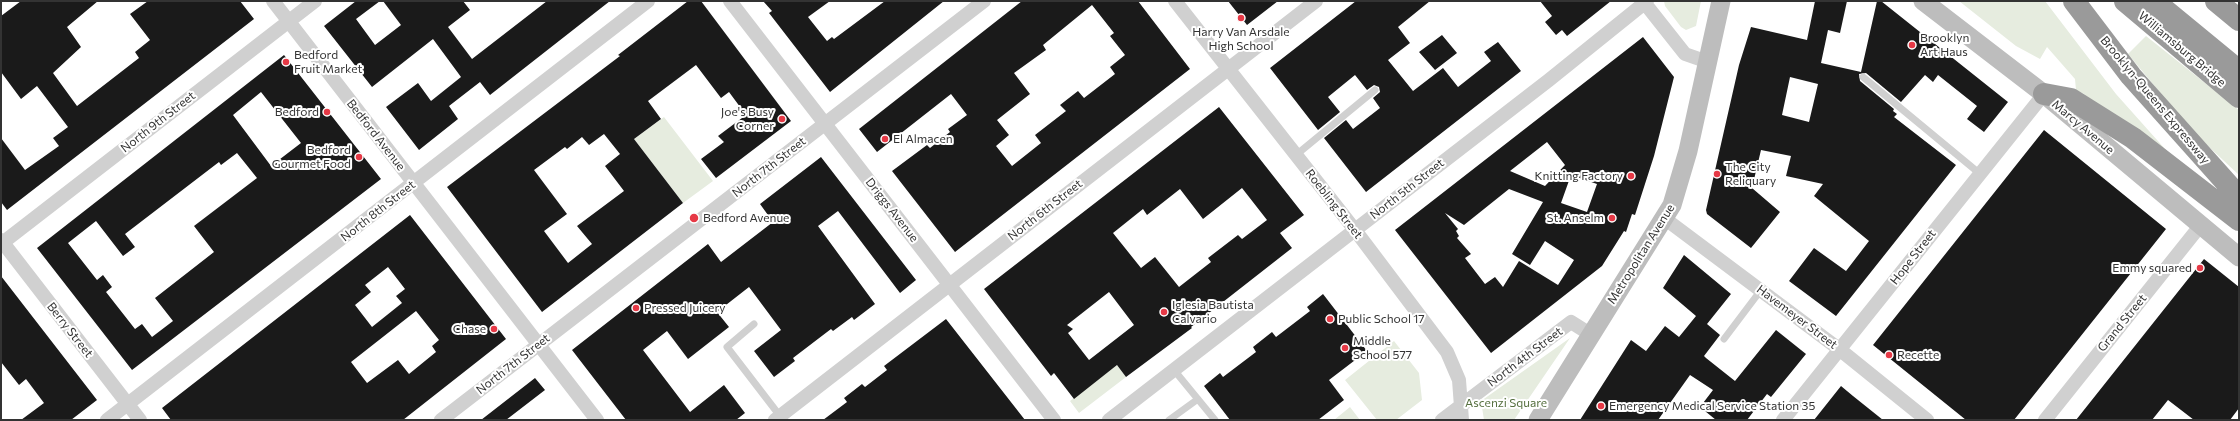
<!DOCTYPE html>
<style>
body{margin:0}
#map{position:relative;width:2240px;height:421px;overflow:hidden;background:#fff;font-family:Commissioner,sans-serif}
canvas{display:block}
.frame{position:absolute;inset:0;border:2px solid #333;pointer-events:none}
</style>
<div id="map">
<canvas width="2240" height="421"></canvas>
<div class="frame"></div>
</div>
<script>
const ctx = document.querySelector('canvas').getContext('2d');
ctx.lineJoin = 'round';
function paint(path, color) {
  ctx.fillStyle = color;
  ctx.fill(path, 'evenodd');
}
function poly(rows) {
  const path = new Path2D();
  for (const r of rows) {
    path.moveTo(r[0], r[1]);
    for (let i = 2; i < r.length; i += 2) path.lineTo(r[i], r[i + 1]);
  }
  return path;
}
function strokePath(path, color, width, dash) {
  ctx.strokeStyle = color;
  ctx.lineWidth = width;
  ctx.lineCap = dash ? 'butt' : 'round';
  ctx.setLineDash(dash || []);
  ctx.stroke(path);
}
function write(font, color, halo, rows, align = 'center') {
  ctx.font = font + ' Commissioner,sans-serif';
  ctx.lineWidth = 4;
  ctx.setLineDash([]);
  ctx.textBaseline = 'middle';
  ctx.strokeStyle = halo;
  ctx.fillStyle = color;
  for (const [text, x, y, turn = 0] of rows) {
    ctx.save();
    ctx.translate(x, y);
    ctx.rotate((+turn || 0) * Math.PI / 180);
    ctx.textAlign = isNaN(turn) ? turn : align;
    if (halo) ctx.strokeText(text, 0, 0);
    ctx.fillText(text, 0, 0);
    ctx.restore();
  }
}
paint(poly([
 [1664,1,1701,1,1696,26,1686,30,1681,27,1665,6],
 [1959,1,2045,1,2116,94,2174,159,2090,104,2084,94,2076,90,2075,79,2047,47,2040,59,2016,46],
 [2146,36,2239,110,2239,175,2192,131,2128,54],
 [664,117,713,181,683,203,634,139],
 [1570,338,1514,420,1484,420,1481,401],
 [1394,341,1419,373,1422,400,1396,420,1377,420,1345,380],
 [1117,365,1126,377,1079,413,1070,401],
 [1350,407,1360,420,1334,420]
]), '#e6ecdf');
paint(poly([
 [21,1,98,1,67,27,81,47,53,73,77,106,139,58,135,52,150,40,130,14,148,1,240,1,254,19,7,210,1,202,1,138,25,170,59,146,53,138,68,127,37,86,21,99,1,72,1,16],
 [356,1,380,1,356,19,375,45,401,25,383,1,463,1,470,10,448,27,472,59,547,1,610,1,490,95,480,82,449,106,458,119,419,150,386,107,418,83,431,101,461,77,433,39,372,87,324,26],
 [688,1,701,1,791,121,716,178,701,159,724,142,718,136,746,115,729,92,721,98,696,65,648,101,661,119,634,139,683,203,542,312,447,187,620,56,618,55],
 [604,134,620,154,605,166,624,191,577,226,592,244,568,263,544,231,567,214,534,170,565,147,567,149,582,137,589,145],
 [763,1,830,1,808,17,827,41,832,37,834,39,885,1,944,1,830,92,769,13,772,11],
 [1022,1,1138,1,1190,69,955,252,892,171,927,145,930,148,950,132,948,129,967,115,951,94,877,152,859,129],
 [1092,5,1114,33,1110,36,1125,55,1110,67,1115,74,1084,98,1078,91,1060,105,1066,111,1035,135,1041,143,1012,166,996,146,1009,135,997,120,1030,94,1014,73,1046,50,1043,45],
 [1228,1,1278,1,1247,25],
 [1356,1,1430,1,1398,27,1410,43,1388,60,1413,91,1443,68,1458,87,1491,61,1484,52,1498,42,1521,71,1366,192,1324,138,1346,120,1353,129,1380,108,1373,98,1380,92,1379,87,1374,85,1367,90,1355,75,1328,97,1340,112,1318,130,1270,68],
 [1540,1,1611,1,1567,36,1562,30,1556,35,1545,22,1552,16],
 [1815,1,1847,1,1840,33,1828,30,1821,63,1861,72,1877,1,1881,1,2008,102,1984,132,1967,119,1977,106,1938,75,1933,82,1925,75,1901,102,1866,73,1859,74,1860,81,1894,109,1893,111,1897,114,1894,117,1956,165,1836,316,1789,281,1814,248,1846,271,1869,241,1814,196,1823,184,1786,176,1791,156,1761,150,1752,188,1780,212,1751,248,1707,214,1706,210,1739,65,1751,27,1807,40],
 [1790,77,1818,84,1809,122,1782,115],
 [1442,35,1457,53,1435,70,1419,52],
 [1643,37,1674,77,1654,156,1635,215,1632,214,1626,232,1624,231,1602,266,1491,353,1395,230],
 [1547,142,1565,165,1545,186,1510,171],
 [1571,175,1597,184,1587,212,1561,203],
 [1509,189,1543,202,1512,254,1530,265,1545,241,1574,260,1558,285,1519,261,1503,287,1495,277,1485,284,1465,258,1471,254,1457,238,1459,236,1456,231,1458,229,1445,213,1464,225],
 [284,55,381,179,132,370,37,248],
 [261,92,301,143,271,166,233,115],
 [237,153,257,178,194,226,214,252,155,298,173,321,152,337,142,324,135,329,106,292,112,287,103,275,97,280,68,243,96,221,123,256,135,247,125,234,219,162,221,165],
 [1219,107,1304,215,1280,233,1292,248,1191,327,1192,328,1126,377,1117,365,1074,399,1054,373,1051,376,984,289],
 [1242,188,1267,220,1242,239,1238,235,1208,258,1211,262,1179,287,1155,257,1141,268,1113,233,1143,209,1147,215,1180,189,1203,219],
 [1109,292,1134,325,1089,360,1068,333,1073,329,1067,325],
 [2044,130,2166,229,2014,420,1966,420,1873,345],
 [821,157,916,280,900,293,838,211,818,226,875,304,854,320,852,317,833,331,831,329,793,358,795,361,774,377,754,351,781,330,749,287,717,312,729,327,688,359,667,331,643,350,690,412,724,385,745,413,736,420,626,420,572,350,708,244,721,262,773,222,760,204],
 [410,215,506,339,403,420,171,420,162,408],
 [388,267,405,289,396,296,402,303,372,327,355,305,371,292,365,285],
 [416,311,439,340,432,346,436,352,409,374,398,360,367,383,351,362],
 [1684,255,1731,294,1707,324,1720,335,1704,356,1706,358,1735,381,1776,330,1806,354,1771,397,1767,394,1747,420,1716,420,1700,407,1713,390,1690,375,1658,420,1580,420,1631,340,1646,351,1665,326,1679,337,1696,316,1663,288],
 [2204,259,2239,287,2239,408,2230,420,2194,420,2168,400,2152,420,2076,420],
 [1,276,97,400,71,420,21,420,44,403,26,379,19,385,1,362],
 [1323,294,1367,351,1329,380,1344,400,1318,420,1230,420,1204,386,1220,373,1223,377,1256,352,1253,347,1272,332,1276,337,1310,311,1307,307],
 [946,319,1025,420,823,420,847,402,844,398,862,384,865,387,887,370,884,366],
 [535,378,545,390,506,420,481,420],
 [1841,386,1853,396,1883,420,1814,420]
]), '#1a1a1a');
strokePath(poly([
 [1863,77,1979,173],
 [1296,155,1375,90],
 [754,324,727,347,780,416],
 [1724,339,1761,290],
 [1174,370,1215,420],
 [1169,420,1198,399]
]), '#d0d0d0', 7);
strokePath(poly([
 [273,1,597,420],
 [730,1,1054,420],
 [1175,1,1355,230,1447,352,1459,380,1462,420],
 [1643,1,1685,54,1708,62],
 [1664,218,1839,349,1927,420],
 [1,240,140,420],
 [1,244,315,1],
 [107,420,648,1],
 [441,420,984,1],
 [775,420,1316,1],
 [1109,420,1549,80,1647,1],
 [1442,420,1571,322,1590,334],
 [1783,420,2044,94],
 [2045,420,2200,226]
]), '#d0d0d0', 14);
strokePath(poly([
 [1923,1,2044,94,2239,257],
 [1538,420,1672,205,1688,151,1721,1]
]), '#bdbdbd', 19);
strokePath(poly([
 [2074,1,2131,76,2239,197],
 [2125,1,2239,97],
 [2154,1,2239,71],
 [2216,1,2239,20],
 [2044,94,2071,99,2133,138,2239,220]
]), '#9a9a9a', 22);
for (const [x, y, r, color] of [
 [1241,18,4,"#e63946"],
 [1912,45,4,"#e63946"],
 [286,62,4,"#e63946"],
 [327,112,4,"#e63946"],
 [782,119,4,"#e63946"],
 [885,139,4,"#e63946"],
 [359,157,4,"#e63946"],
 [1717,174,4,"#e63946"],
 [1631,176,4,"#e63946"],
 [694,218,5,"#e63946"],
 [1612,218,4,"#e63946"],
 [2200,268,4,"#e63946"],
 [636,308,4,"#e63946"],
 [1164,312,4,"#e63946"],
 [1330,319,4,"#e63946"],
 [494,329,4,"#e63946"],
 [1345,348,4,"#e63946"],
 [1889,355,4,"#e63946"],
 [1601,406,4,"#e63946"]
]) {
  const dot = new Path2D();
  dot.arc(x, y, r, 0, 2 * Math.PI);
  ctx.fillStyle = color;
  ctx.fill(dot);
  strokePath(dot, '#fff', 1.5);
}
write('12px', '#333', '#fff', [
 ["Harry Van Arsdale",1241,32,"center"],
 ["High School",1241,46,"center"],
 ["Brooklyn",1920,38],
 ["Art Haus",1920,52],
 ["Bedford",294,55],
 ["Fruit Market",294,69],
 ["Bedford",319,112,"right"],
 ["Joe's Busy",774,112,"right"],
 ["Corner",774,126,"right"],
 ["El Almacen",893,139],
 ["Bedford",351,150,"right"],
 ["Gourmet Food",351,164,"right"],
 ["The City",1725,167],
 ["Reliquary",1725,181],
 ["Knitting Factory",1623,176,"right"],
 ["Bedford Avenue",703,218],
 ["St. Anselm",1604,218,"right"],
 ["Emmy squared",2192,268,"right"],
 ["Iglesia Bautista",1172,305],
 ["Calvario",1172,319],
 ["Pressed Juicery",644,308],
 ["Public School 17",1338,319],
 ["Chase",486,329,"right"],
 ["Middle",1353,341],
 ["School 577",1353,355],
 ["Recette",1897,355],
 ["Emergency Medical Service Station 35",1609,406]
], 'left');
write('12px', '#333', '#fff', [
 ["Williamsburg Bridge",2182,49,40],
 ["Brooklyn-Queens Expressway",2155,100,50],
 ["North 9th Street",158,122,-38],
 ["Marcy Avenue",2083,127,40],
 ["Bedford Avenue",376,135,52],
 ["North 7th Street",769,167,-38],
 ["North 5th Street",1407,189,-38],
 ["Roebling Street",1334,204,52],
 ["Driggs Avenue",892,210,52],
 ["North 6th Street",1045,210,-38],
 ["North 8th Street",378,211,-38],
 ["Metropolitan Avenue",1641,254,-58],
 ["Hope Street",1913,257,-52],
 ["Havemeyer Street",1797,317,37],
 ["Grand Street",2122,323,-51],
 ["Berry Street",70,330,52],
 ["North 4th Street",1525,357,-37],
 ["North 7th Street",513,364,-38]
]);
write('12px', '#56703f', '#fff', [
 ["Ascenzi Square",1506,403]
]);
</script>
